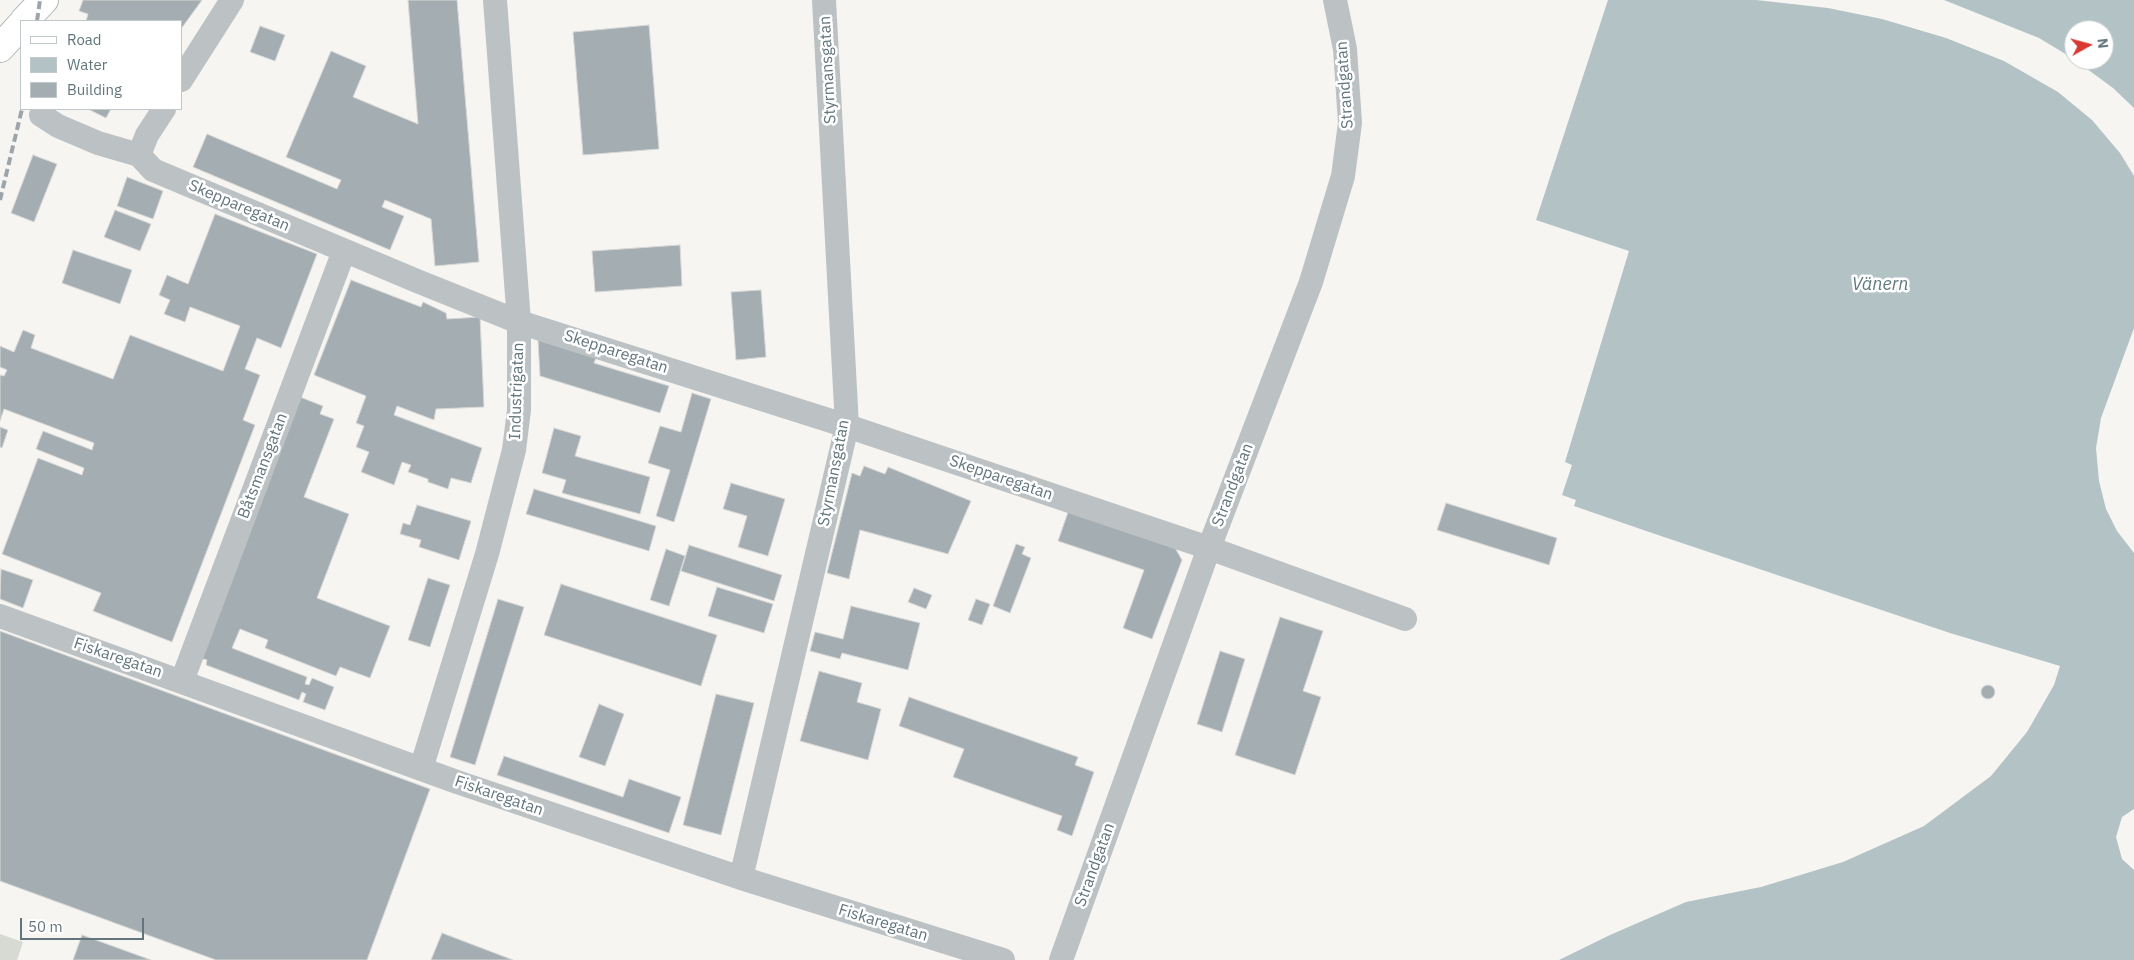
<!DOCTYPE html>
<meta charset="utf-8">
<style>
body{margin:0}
#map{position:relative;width:2134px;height:960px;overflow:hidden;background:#f6f5f2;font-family:"IBM Plex Sans",sans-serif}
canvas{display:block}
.legend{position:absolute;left:20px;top:20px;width:162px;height:90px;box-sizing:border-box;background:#fff;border:1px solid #c0c8cb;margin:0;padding:6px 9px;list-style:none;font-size:15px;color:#62757c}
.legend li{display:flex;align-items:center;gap:10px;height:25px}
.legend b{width:25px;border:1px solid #c0c8cb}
.north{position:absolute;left:2064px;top:20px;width:50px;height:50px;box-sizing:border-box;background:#fff;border:1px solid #c0c8cb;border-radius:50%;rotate:83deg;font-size:14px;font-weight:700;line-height:20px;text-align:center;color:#62757c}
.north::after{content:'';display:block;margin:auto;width:18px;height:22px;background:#d83930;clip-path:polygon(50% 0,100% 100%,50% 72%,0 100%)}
.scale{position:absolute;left:20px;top:918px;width:124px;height:22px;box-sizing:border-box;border:2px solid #62757c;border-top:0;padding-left:6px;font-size:15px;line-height:18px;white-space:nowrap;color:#62757c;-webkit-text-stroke:4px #fff;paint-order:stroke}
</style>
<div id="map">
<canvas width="2134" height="960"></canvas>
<ul class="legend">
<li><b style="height:6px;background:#fff"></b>Road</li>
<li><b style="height:14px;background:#b3c2c4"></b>Water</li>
<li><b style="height:14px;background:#a4aeb2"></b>Building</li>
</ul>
<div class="north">N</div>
<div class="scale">50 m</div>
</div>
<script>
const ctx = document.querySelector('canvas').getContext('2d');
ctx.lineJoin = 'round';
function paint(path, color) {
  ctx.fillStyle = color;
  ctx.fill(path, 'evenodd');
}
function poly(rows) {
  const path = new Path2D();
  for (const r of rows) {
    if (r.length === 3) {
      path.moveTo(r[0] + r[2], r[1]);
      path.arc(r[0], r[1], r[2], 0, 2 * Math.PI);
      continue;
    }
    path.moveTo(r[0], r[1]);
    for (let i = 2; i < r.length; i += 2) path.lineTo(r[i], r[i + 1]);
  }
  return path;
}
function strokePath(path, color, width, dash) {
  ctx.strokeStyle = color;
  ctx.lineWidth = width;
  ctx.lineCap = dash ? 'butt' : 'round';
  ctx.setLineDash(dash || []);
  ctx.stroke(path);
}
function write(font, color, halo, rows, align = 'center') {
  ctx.font = font + ' "IBM Plex Sans",sans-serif';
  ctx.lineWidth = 5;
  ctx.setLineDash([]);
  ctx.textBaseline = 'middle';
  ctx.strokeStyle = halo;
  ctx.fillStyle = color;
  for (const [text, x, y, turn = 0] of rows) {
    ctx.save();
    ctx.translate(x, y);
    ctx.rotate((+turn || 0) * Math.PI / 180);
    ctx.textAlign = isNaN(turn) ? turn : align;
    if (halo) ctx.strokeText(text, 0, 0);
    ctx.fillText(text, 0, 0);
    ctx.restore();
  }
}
paint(poly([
 [0,934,23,942,17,960,0,960]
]), '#d6dad2');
paint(poly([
 [1608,0,1756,0,1828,8,1882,19,1946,38,2004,61,2058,92,2092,120,2120,153,2134,176,2134,328,2101,418,2096,448,2099,481,2106,509,2117,531,2134,553,2134,809,2122,817,2116,837,2122,859,2134,870,2134,960,1559,960,1610,935,1686,902,1761,887,1843,862,1924,826,1991,776,2027,732,2054,685,2060,666,1950,633,1652,533,1574,506,1576,500,1562,495,1572,465,1565,462,1629,251,1536,220],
 [1944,0,2134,0,2134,108,2113,88,2075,60,2104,60,2104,30,2074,30,2074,59,2039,38]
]), '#b3c2c4');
const building = poly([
 [83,0,202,0,181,29,181,21,86,21,88,14,79,11,83,0],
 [408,0,457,0,479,262,435,266,431,219,385,200,382,207,404,216,390,250,193,167,207,134,337,189,341,180,286,157,331,51,366,66,353,97,418,124,408,0],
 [649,25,659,149,583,155,573,32,649,25],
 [260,26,285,35,275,61,250,52,260,26],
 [88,109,111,109,106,118,88,109],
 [33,155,57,164,34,222,11,213,33,155],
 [127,177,163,191,153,219,117,206,127,177],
 [115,210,151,224,140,251,104,237,115,210],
 [215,214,317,254,281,348,257,338,245,369,260,375,243,420,255,425,172,642,93,611,101,593,2,554,38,458,82,475,84,468,36,449,43,431,92,450,94,443,4,409,0,421,0,375,4,376,7,370,0,367,0,346,14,352,23,330,35,335,31,348,113,379,130,335,223,371,240,326,190,307,185,322,164,314,170,300,159,295,167,275,188,284,215,214],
 [680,245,682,286,595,292,592,251,680,245],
 [73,250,132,270,120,304,62,283,73,250],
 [351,280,421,307,423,302,446,313,447,319,480,317,484,407,436,409,434,420,397,406,394,415,482,448,471,483,451,478,448,489,428,482,428,479,408,472,411,465,402,462,394,485,361,472,369,452,356,447,364,426,356,423,366,396,314,375,351,280],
 [761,290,766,357,736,360,731,292,761,290],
 [538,340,596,358,594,363,669,386,660,413,540,376,538,340],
 [692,393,711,399,674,522,656,516,670,470,648,463,660,426,681,432,692,393],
 [300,397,323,406,320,414,334,419,304,497,349,514,317,598,390,626,370,678,340,667,336,676,265,648,268,640,240,629,232,648,307,677,305,684,309,685,312,678,334,687,325,710,303,702,306,694,302,692,299,700,206,665,207,660,200,658,300,397],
 [0,427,8,430,2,448,0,447,0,427],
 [554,428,581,436,575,456,650,477,640,514,562,493,566,480,542,473,554,428],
 [864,466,885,474,888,467,971,501,948,554,860,530,849,579,827,573,852,473,860,476,864,466],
 [731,483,785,499,768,556,738,547,747,516,723,509,731,483],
 [534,489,656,526,649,551,526,514,534,489],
 [1446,503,1557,538,1549,565,1437,530,1446,503],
 [417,505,471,521,459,560,419,547,421,540,400,534,403,523,410,525,417,505],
 [1068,512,1174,546,1182,560,1152,639,1123,628,1144,570,1058,541,1068,512],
 [1016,544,1025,547,1022,554,1031,558,1010,613,993,606,1016,544],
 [689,545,782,575,774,601,681,571,689,545],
 [666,549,685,556,669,606,650,600,666,549],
 [1,569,33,580,23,608,0,599,1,569],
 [428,578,450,585,430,647,408,640,428,578],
 [561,584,717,635,701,686,544,635,561,584],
 [717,587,773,604,764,633,708,616,717,587],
 [914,588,932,595,926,609,908,602,914,588],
 [498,599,524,607,475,765,450,757,498,599],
 [976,599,990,604,982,625,968,620,976,599],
 [851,606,920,623,908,670,842,653,840,659,810,651,815,632,843,639,851,606],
 [1280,617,1323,631,1303,691,1321,697,1295,775,1235,755,1280,617],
 [0,631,430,789,367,960,216,960,0,881,0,631],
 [1220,651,1245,659,1222,732,1197,724,1220,651],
 [819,671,862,683,857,702,881,709,868,760,800,741,819,671],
 [1988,692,7],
 [716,694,754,703,721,835,683,825,716,694],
 [909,697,1078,757,1075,765,1094,772,1072,836,1057,830,1062,816,953,777,964,749,899,726,909,697],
 [599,704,624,714,605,766,579,757,599,704],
 [504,756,623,797,629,779,681,797,669,833,497,775,504,756],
 [442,933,513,960,431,960,442,933],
 [82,935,151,960,73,960,82,935]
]);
paint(building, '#a4aeb2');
strokePath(building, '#d7d7d5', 1);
const major = poly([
 [24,21,44,0],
 [0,48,21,25]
]);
strokePath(major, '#b0b6b9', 30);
strokePath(poly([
 [181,80,232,0],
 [41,115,58,126,98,143,139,155,153,170,417,281,519,322,847,426,1209,548,1405,619],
 [139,155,147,135,164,109],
 [0,616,457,782,741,878,1003,960],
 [182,681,344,251],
 [421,769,487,554,514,450,519,410,519,322,495,0],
 [741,878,847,426,824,0],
 [1061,960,1209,548,1311,282,1343,176,1350,123,1345,49,1335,0]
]), '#bcc2c4', 24);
strokePath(major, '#fff', 28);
strokePath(poly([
 [37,21,40,0],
 [0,200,22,109]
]), '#9ca5a9', 4, [8, 4]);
write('16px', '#62757c', '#fff', [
 ["Styrmansgatan",828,70,-93],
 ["Strandgatan",1345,85,-94],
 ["Skepparegatan",239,206,23],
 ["Skepparegatan",616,352,18],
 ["Industrigatan",517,391,-88],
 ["Båtsmansgatan",263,466,-69],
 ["Styrmansgatan",834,473,-79],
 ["Skepparegatan",1001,478,19],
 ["Strandgatan",1233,485,-69],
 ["Fiskaregatan",118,658,19],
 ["Fiskaregatan",499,796,19],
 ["Strandgatan",1095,865,-70],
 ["Fiskaregatan",883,923,17]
]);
write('italic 18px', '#627b7e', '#fff', [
 ["Vänern",1880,285]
]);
</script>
